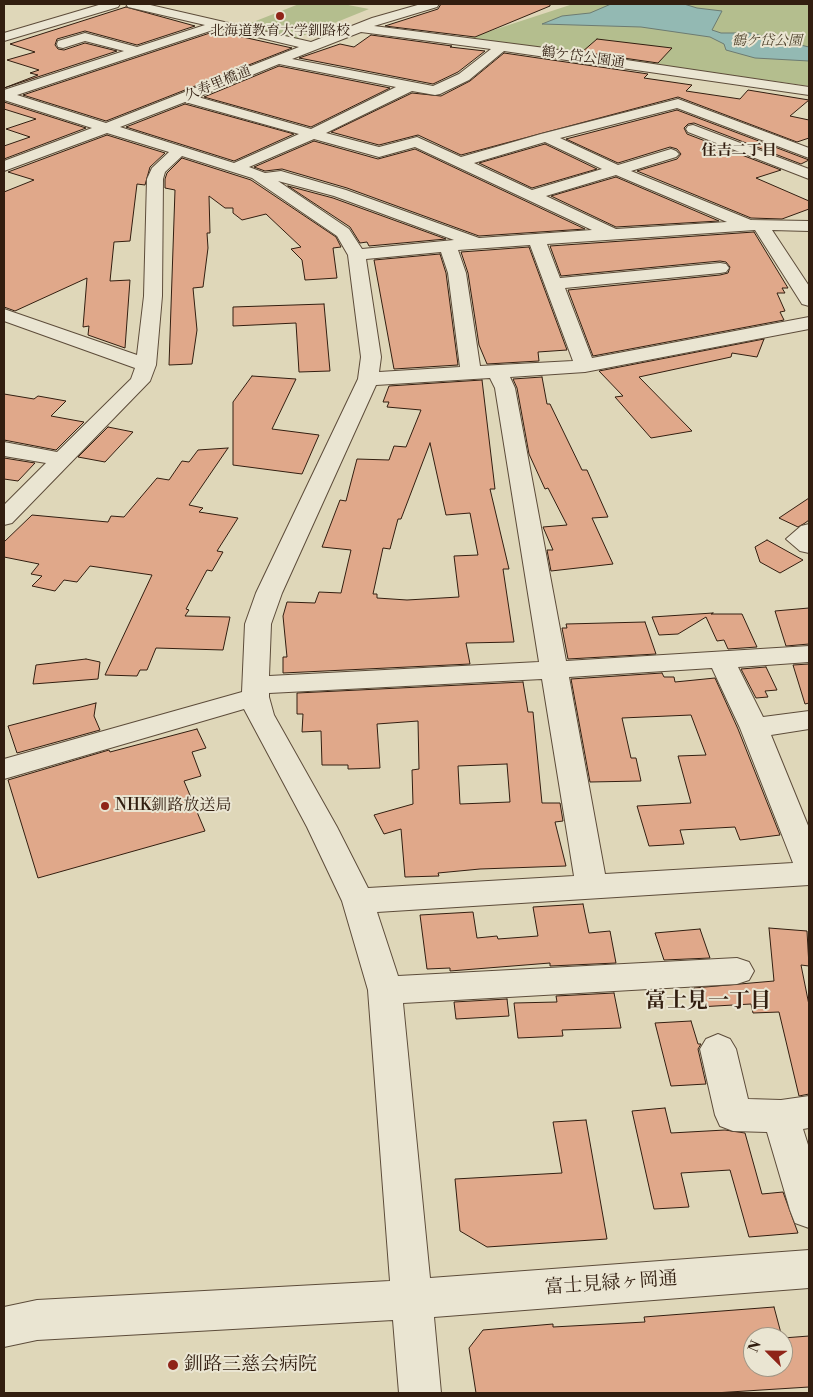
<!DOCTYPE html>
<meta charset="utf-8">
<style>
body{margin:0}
#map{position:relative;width:813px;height:1397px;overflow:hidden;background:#dfd7b9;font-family:"Libre Bodoni",serif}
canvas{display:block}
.frame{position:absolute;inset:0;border:5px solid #321e10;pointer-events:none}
.north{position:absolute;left:743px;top:1327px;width:50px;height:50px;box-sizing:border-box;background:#eae5d2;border:1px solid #a09584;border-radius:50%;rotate:293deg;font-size:14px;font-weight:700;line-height:20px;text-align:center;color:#321e10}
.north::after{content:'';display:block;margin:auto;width:18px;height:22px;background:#8f2418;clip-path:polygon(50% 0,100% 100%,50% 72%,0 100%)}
</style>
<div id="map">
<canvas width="813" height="1397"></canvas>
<div class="frame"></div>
<div class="north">N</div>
</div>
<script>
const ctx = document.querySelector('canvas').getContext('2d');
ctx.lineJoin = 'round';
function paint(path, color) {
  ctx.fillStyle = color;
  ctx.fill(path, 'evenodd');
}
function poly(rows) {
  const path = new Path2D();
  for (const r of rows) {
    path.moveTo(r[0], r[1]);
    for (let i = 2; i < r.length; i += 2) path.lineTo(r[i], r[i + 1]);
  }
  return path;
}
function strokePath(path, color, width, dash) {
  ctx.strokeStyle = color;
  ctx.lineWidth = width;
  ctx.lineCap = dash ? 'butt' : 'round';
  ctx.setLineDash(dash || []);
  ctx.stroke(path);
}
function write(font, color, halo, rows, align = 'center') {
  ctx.font = font + ' "Libre Bodoni","Noto Serif JP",serif';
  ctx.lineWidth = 4;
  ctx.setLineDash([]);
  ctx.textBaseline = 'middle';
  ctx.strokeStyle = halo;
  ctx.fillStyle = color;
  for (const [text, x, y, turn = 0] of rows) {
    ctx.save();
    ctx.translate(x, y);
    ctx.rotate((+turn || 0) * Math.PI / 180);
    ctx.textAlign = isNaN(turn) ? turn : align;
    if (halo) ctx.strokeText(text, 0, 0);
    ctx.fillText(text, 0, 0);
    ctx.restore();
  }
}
paint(poly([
 [299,4,343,4,369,9,295,39,243,26],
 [573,4,809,4,809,86,469,38]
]), '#b4be8e');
const water = poly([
 [611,4,684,4,697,8,722,11,712,30,721,33,750,33,809,47,809,61,755,58,726,50,724,44,710,37,641,27,542,24,562,16,590,13,611,4]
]);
paint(water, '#93b9b3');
strokePath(water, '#6c7b72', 1);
const building = poly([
 [441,4,550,4,550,6,475,37,385,26,438,9,441,4],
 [126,7,195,26,137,45,85,31,57,39,55,45,58,49,64,50,85,43,117,51,4,88,38,75,30,73,39,70,7,60,35,52,10,44,126,7],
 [216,31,292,48,106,121,23,95,216,31],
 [371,35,452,46,450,47,485,51,458,72,433,84,299,58,340,44,354,47,371,35],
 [597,39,672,48,658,63,582,52,597,39],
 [504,53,648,74,644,78,692,85,686,91,740,99,748,90,809,100,790,116,809,120,809,138,797,142,678,97,461,155,418,135,379,145,331,132,412,93,441,96,470,81,504,53],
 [279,66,390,88,311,127,204,97,279,66],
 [4,102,86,128,4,159,4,146,30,137,6,129,36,119,4,109,4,102],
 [185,104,294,134,234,161,126,127,185,104],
 [677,110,809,160,801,164,694,123,688,124,684,128,687,134,781,170,756,178,809,201,809,209,782,219,751,218,637,171,677,159,681,154,677,149,670,147,618,163,566,139,677,110],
 [107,135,165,153,150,167,145,185,137,184,130,241,114,242,110,281,130,280,125,348,88,335,89,326,83,327,87,278,15,311,4,307,4,192,34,180,8,172,107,135],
 [314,141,378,159,415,149,585,229,479,236,347,188,282,169,265,171,254,167,314,141],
 [545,144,597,169,532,188,479,163,545,144],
 [182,158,251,180,336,237,341,247,333,248,337,278,305,280,302,260,291,249,301,247,266,214,242,220,233,213,233,208,225,208,209,196,210,233,207,233,208,248,203,287,193,288,197,330,192,364,169,365,175,190,165,188,165,179,167,173,182,158],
 [616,177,719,221,616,227,551,196,616,177],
 [288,186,333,198,446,239,369,246,367,242,360,243,350,227,288,186],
 [754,232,788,288,782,288,785,293,777,293,785,311,780,312,784,320,593,356,568,290,720,275,728,273,730,267,726,262,720,261,561,276,550,246,754,232],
 [529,247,567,350,538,352,539,361,487,364,479,345,468,273,461,252,529,247],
 [440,254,446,273,458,365,394,369,374,260,440,254],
 [324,304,330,371,299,372,296,323,233,326,233,307,324,304],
 [764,339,757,357,732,353,731,357,639,377,692,431,651,438,615,397,623,396,599,371,764,339],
 [252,376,296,379,272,429,319,435,302,474,233,465,233,402,252,376],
 [542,377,547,404,550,404,582,470,587,470,608,517,592,518,613,564,551,571,547,550,553,550,543,527,567,525,548,488,545,489,529,454,517,388,513,379,542,377],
 [482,380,495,489,490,489,509,569,503,569,514,642,466,643,470,664,283,673,283,657,287,657,283,616,287,602,315,603,319,592,341,593,351,550,322,547,340,500,346,501,357,459,389,460,394,446,406,447,421,410,387,407,389,402,383,402,389,386,482,380],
 [430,443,446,515,470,513,478,555,454,556,459,597,407,600,377,598,377,594,373,594,383,548,390,549,398,519,401,519,430,443],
 [4,394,34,399,38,396,66,401,51,416,84,422,56,450,4,440,4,394],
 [108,427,133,432,105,462,78,457,108,427],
 [228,448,189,505,203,508,199,512,238,518,217,551,223,552,212,571,207,570,186,609,189,610,185,616,230,617,223,650,156,648,147,670,140,670,137,676,105,675,152,575,90,566,77,582,64,580,55,591,32,586,42,576,31,574,39,564,4,557,4,542,32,515,108,522,111,516,124,517,157,478,169,480,182,461,189,462,198,450,228,448],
 [4,458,35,463,18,481,4,479,4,458],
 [809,498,809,520,805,523,798,527,779,518,809,498],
 [767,540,803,560,780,573,760,562,755,547,767,540],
 [809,608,809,644,786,646,775,611,809,608],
 [713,613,711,614,742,614,757,647,728,649,724,640,717,641,706,617,678,634,659,635,652,617,713,613],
 [645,622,656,654,568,659,562,628,567,628,566,624,645,622],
 [86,659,100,662,98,679,33,684,36,665,86,659],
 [809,664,809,703,805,704,793,665,809,664],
 [766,667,777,690,765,691,768,697,756,698,741,669,766,667],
 [662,673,664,677,674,677,675,682,715,678,738,729,780,835,740,840,735,827,680,830,684,844,649,846,637,806,691,803,678,756,706,755,691,715,622,718,631,758,636,758,641,781,590,782,571,679,662,673],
 [523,682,528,712,533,712,542,803,560,803,563,821,555,822,566,866,480,869,438,873,439,876,405,877,401,829,384,834,374,815,413,804,412,770,419,769,418,721,377,724,380,768,348,769,348,765,322,765,321,731,302,732,303,714,297,714,297,693,523,682],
 [507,764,510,802,460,804,458,766,507,764],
 [96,703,94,716,100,730,17,753,8,726,96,703],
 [197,729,206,748,192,752,201,776,184,781,205,831,38,878,8,780,109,750,110,752,197,729],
 [583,904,589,933,610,931,616,963,550,966,550,963,450,971,450,968,427,969,420,915,473,912,477,938,497,936,498,939,538,936,533,907,583,904],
 [769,928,807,931,809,966,801,965,809,1005,809,1094,799,1096,779,1012,753,1013,751,1004,698,1007,694,988,774,981,769,928],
 [700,929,710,958,664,960,655,933,700,929],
 [614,993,621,1028,562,1030,563,1036,518,1038,514,1003,557,1002,556,996,614,993],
 [507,999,509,1016,456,1019,454,1002,507,999],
 [691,1021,698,1044,701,1044,698,1049,706,1084,671,1086,655,1023,691,1021],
 [665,1108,671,1133,725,1130,745,1133,762,1194,783,1192,798,1233,749,1237,730,1170,681,1173,689,1207,654,1209,632,1111,665,1108],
 [586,1120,607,1239,487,1247,460,1231,455,1179,562,1173,553,1122,586,1120],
 [774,1307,782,1337,753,1337,753,1367,783,1367,783,1338,809,1336,809,1387,714,1393,476,1393,469,1348,483,1330,553,1324,553,1327,645,1322,644,1317,774,1307]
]);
paint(building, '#e0a88a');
strokePath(building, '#321e10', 1);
const minor = poly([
 [102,4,120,4,118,7,4,41,4,33,102,4],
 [126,4,146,4,311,42,372,18,421,4,439,4,437,7,374,26,545,48,809,87,809,95,504,51,469,80,440,94,435,95,412,91,326,133,379,147,417,137,461,157,541,134,678,99,809,148,809,158,677,108,560,138,618,165,671,149,676,151,679,154,676,157,631,171,751,220,809,221,809,231,772,230,809,286,809,306,802,304,755,230,547,244,560,278,720,263,726,264,729,268,726,272,720,273,565,288,592,358,809,317,809,329,585,372,510,377,515,388,566,661,809,646,809,662,738,667,763,717,809,711,809,729,771,735,809,828,809,885,377,912,398,976,737,958,749,962,754,971,749,980,737,984,403,1003,430,1278,809,1250,809,1288,434,1317,441,1393,399,1393,393,1320,37,1340,4,1347,4,1307,37,1300,390,1281,368,990,342,901,307,827,244,709,4,779,4,759,242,692,245,624,256,593,358,379,361,357,348,255,337,236,252,178,182,156,165,172,163,179,162,296,156,365,150,381,12,523,4,525,4,505,46,463,4,456,4,442,57,452,131,379,135,368,4,321,4,309,137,355,144,296,147,179,152,168,169,152,107,133,4,171,4,161,92,128,4,100,4,90,124,51,85,41,63,48,58,47,57,44,58,41,85,33,137,47,205,25,128,7,126,4],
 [219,28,299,47,106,123,17,95,219,28],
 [361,32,491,49,459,74,433,86,292,59,361,32],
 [279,64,396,87,311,129,198,97,279,64],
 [185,102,299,134,234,163,120,127,185,102],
 [314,139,379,157,415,147,592,230,479,238,346,190,281,171,265,173,249,167,314,139],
 [545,142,602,169,532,190,474,163,545,142],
 [616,175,727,222,616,229,546,196,616,175],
 [278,181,334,196,454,240,362,249,349,229,278,181],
 [530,245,573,361,480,366,466,273,458,250,530,245],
 [441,252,448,273,460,367,379,372,381,357,366,259,441,252],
 [490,378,495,388,539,662,269,676,271,624,282,593,376,385,490,378],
 [712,668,740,728,793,863,605,874,569,677,712,668],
 [542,679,574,876,368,888,337,827,274,715,269,697,269,693,542,679],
 [693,125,809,169,809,179,688,132,686,129,688,126,693,125],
 [809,524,809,553,800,551,786,539,801,526,809,524],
 [718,1034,730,1039,736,1049,748,1099,781,1100,809,1096,809,1128,803,1129,809,1148,809,1228,795,1223,790,1210,767,1132,733,1131,720,1126,715,1115,700,1049,706,1039,718,1034]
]);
strokePath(minor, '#5d4c3a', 2);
paint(minor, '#eae5d2');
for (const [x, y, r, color] of [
 [280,16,5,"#8f2418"],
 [105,806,5,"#8f2418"],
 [173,1365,6,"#8f2418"]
]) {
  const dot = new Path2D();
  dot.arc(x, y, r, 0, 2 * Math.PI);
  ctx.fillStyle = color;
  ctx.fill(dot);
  strokePath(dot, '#eae5d2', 2);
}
write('14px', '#321e10', '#eae5d2', [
 ["北海道教育大学釧路校",280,32]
]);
write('italic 14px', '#524630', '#eae5d2', [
 ["鶴ケ岱公園",767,42]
]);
write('14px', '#321e10', '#eae5d2', [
 ["鶴ケ岱公園通",583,58,8],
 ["久寿里橋通",218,84,-22]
]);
write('bold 15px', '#321e10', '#eae5d2', [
 ["住吉二丁目",739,151]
]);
write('16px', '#321e10', '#eae5d2', [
 ["NHK釧路放送局",115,806]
], 'left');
write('19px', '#321e10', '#eae5d2', [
 ["富士見緑ヶ岡通",611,1284,-4]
]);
write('19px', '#321e10', '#eae5d2', [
 ["釧路三慈会病院",184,1365]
], 'left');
write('bold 21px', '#321e10', '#eae5d2', [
 ["富士見一丁目",708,1002]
]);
</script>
